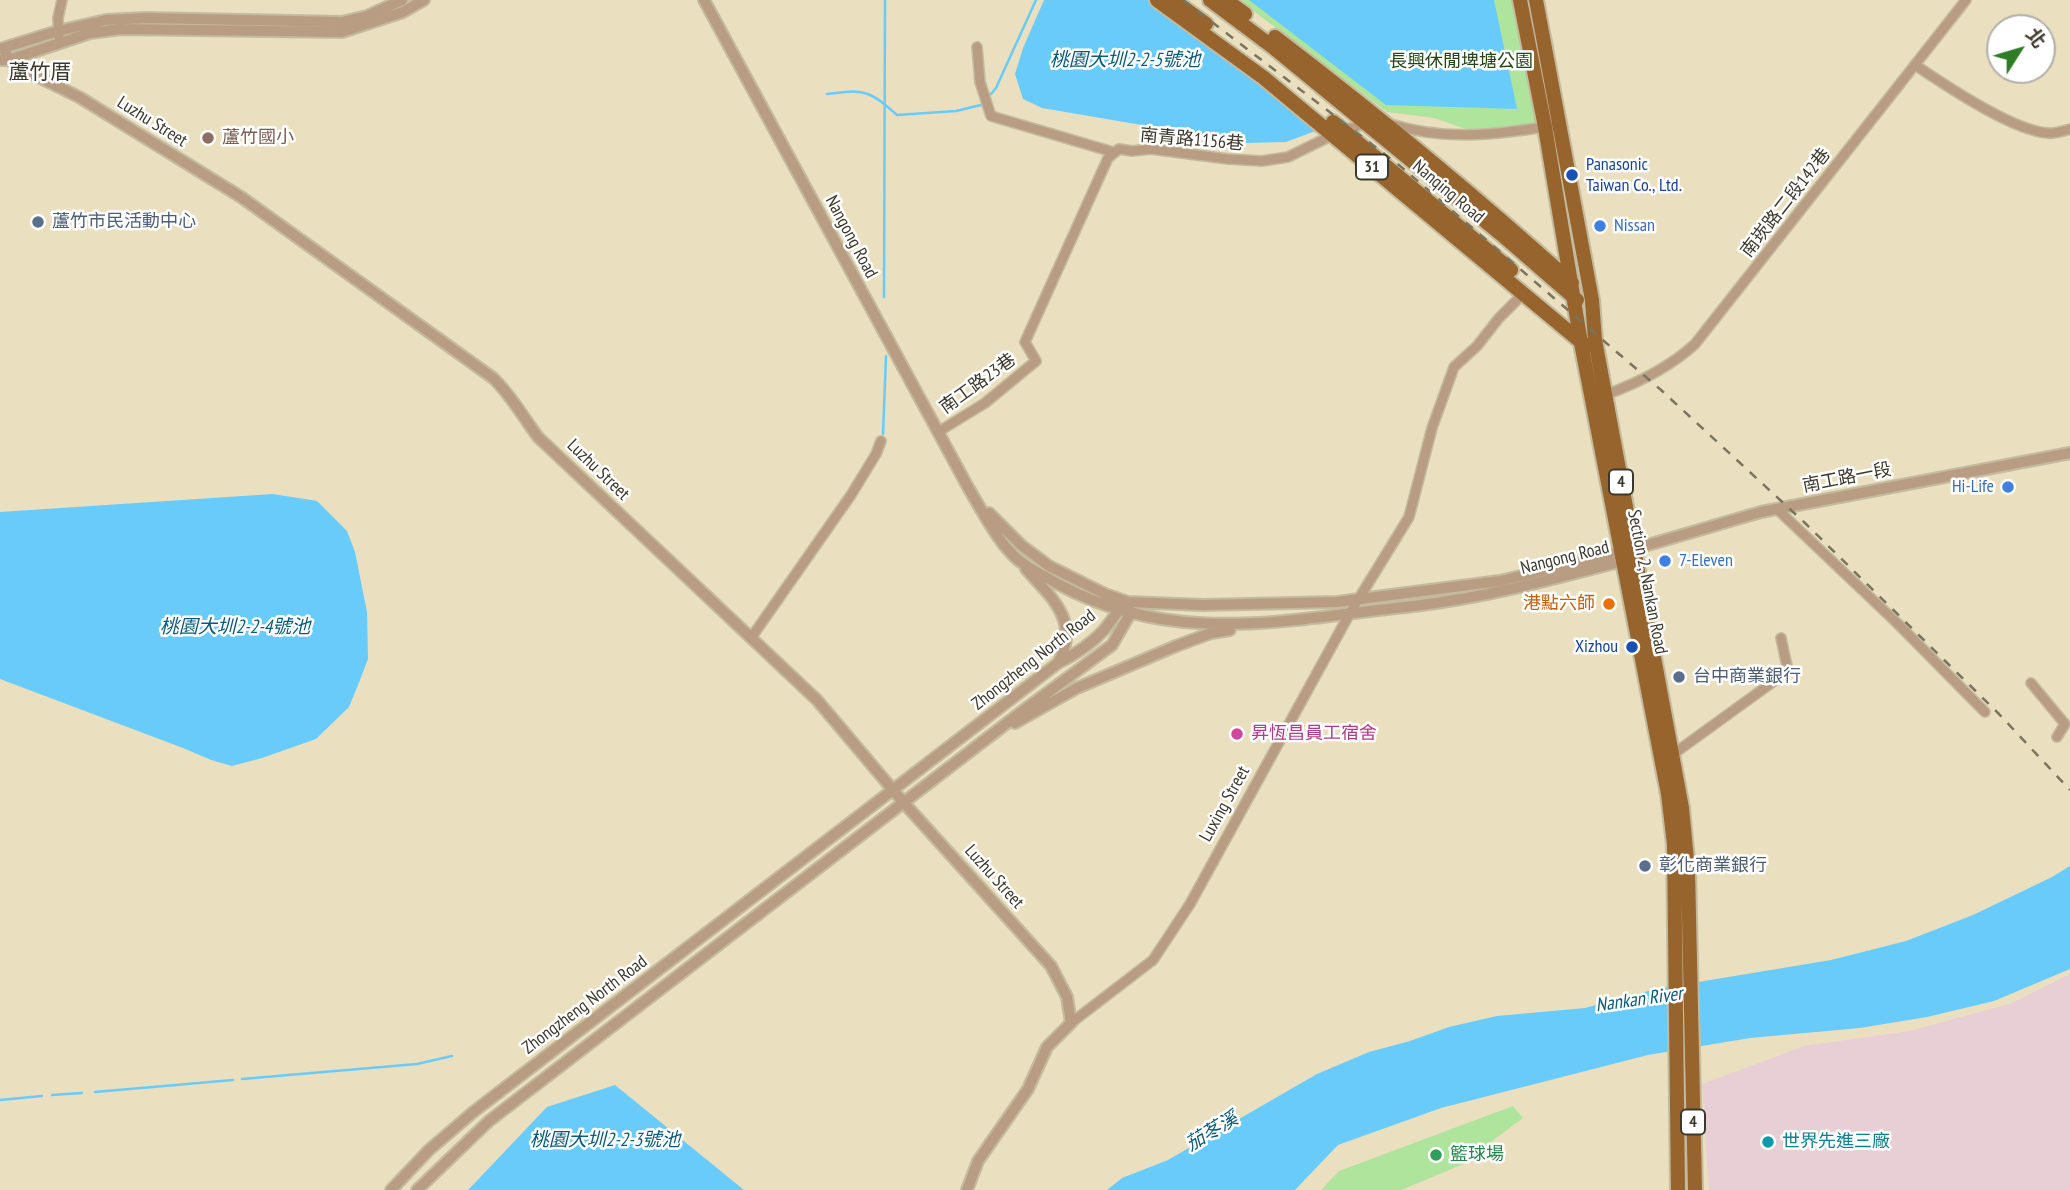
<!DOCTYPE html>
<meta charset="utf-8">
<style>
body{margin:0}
#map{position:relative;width:2070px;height:1190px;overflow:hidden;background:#eae0c0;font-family:"PT Sans Narrow","Noto Sans TC",sans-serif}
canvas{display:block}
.north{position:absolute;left:1986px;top:14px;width:70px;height:70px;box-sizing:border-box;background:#fff;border:2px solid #b1b0ab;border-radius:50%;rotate:53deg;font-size:19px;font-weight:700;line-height:28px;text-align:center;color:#3c392c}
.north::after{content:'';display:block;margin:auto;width:24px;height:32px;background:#2e7c25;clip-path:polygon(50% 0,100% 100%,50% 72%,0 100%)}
</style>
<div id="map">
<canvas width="2070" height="1190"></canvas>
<div class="north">北</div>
</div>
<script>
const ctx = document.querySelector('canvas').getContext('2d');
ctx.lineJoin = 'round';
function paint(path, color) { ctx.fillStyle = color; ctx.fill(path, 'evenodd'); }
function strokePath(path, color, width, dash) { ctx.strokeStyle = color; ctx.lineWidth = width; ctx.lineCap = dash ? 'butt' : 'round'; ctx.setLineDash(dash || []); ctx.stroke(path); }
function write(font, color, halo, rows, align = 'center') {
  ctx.font = font + ' "PT Sans Narrow","Noto Sans TC",sans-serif'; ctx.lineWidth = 5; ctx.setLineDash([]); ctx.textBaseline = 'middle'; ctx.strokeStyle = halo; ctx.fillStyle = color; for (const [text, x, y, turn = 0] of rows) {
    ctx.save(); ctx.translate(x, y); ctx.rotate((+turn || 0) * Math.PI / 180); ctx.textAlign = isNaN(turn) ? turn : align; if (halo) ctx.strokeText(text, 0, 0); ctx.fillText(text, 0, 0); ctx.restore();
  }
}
paint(new Path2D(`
 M2070,974V1190H1709L1702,1084L1804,1046L1910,1031L2012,1003Z`), '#e8ced5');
paint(new Path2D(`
 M1239,0H1515L1537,123L1486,136L1434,118L1387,112Z
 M1513,1106L1523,1118L1476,1153V1159L1401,1190H1321L1339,1171Z`), '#afe49c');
paint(new Path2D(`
 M1044,0H1149L1318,130L1286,142L1247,143L1042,108L1023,99L1015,74L1023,48Z
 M1249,0H1494L1517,109L1386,105Z
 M273,494L317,501L347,531L355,552L367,612L368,659L360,680L349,707L316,739L262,758L232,766L211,760L183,748L0,679V512Z
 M2070,866V969L1994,1001L1927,1017L1860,1028L1750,1038L1648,1055L1441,1108L1338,1145L1295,1190H1107L1122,1178L1168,1160L1317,1074L1369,1052L1410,1041L1449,1027L1497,1016L1585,1008L1656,989L1831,960L1906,941L1973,915L2052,877Z
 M615,1085L744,1190H468L547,1107Z`), '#69cbfa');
strokePath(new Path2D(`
 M827,94C864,89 869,90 897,115L956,111L981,105
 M991,94L996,88L1036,0
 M884,297L885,0
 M883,434L886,356
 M242,1079L417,1064L452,1056
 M95,1092L233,1080
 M52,1095L82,1093
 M0,1100L42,1096`), '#69cbfa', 2.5);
const minor = new Path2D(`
 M59,37L58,18L62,0
 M977,47L980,82L991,116L1113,152
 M1915,65C1945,85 2013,131 2048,133C2055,134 2063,131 2070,129
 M1390,124C1445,141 1495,135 1550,126
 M1605,395C1638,383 1669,368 1695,344L1966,0
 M938,432L985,403L1036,361L1025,342L1099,178L1108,158L1119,149L1132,151L1151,149L1228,159L1262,161L1288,157L1343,130L1370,123
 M1777,509L1897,623L1985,712
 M751,638L851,495L876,454L881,441
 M2031,683L2065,724L2057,737
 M1672,755L1788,671L1781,638
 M1071,1023L1153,960L1190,904L1350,613L1409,517L1432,428L1454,367L1477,346L1499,318L1524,293`);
const tertiary = new Path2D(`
 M704,0L969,489C983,512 997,541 1017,559C1029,569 1045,576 1058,584C1153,636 1249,627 1353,613C1382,609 1412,607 1442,602C1503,593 1563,576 1623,561L1627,557
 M0,49L58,31L106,20L146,18L342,22L367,16L402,0
 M4,49L9,60L20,68L79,97L241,197L493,378C511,395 523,417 538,437L817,700L904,803L1051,966L1067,997L1071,1023L1047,1047L1028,1089L978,1161L967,1190
 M0,60H9L90,33L121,29L342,32L403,12L424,0
 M989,513L1021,545L1049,566L1105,594L1128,602L1203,605L1337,602L1500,581L1634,549L1761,512L2070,453
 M1026,569C1052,598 1081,622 1058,663
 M1015,723L1077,688L1176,646L1211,633L1230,630
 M391,1190L429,1150L472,1113L1058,663C1074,655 1091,644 1103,631C1112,621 1117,610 1128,602L1130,614L1112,645L1020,713L489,1121L417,1190`);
const primary = new Path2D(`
 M1157,0L1264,78L1586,346
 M1173,0L1206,24
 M1210,0L1274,48L1501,234L1577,300
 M1226,0L1245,14
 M1520,0L1545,127L1581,343L1668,794L1674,844L1678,1190
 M1536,0L1592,300L1595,340L1682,808L1688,871L1695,1190
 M1275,37C1377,115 1477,197 1572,283
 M1333,122L1511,270`);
strokePath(minor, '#c4bb9f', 12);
strokePath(tertiary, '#c4bb9f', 14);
strokePath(primary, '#c4bb9f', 18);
strokePath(minor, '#b99d82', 9);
strokePath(tertiary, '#b99d82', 10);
strokePath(primary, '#96642c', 14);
strokePath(new Path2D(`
 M1183,0L1399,165L1661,390L1805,523L1999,714L2070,790`), '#797460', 2.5, [9, 9]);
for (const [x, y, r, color] of [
 [208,138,7,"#8d6e63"],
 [1572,175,7,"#1a4fb4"],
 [38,222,7,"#5c6f8a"],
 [1600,226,7,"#3f7fe0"],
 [2008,487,7,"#3f7fe0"],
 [1665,561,7,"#3f7fe0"],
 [1609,604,7,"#e8710a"],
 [1632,647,7,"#1a4fb4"],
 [1679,677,7,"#5c6f8a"],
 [1237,734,7,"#d1479c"],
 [1645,866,7,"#5c6f8a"],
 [1768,1142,7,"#0f9aa8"],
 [1436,1155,7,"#2e9e5b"]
]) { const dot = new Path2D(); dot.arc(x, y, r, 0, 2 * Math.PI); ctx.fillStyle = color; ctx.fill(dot); strokePath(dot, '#fff', 2.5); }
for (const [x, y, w] of [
 [1372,167,32],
 [1621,482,24],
 [1693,1122,24]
]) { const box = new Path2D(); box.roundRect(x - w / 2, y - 12.5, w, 25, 5); ctx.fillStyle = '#fff'; ctx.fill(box); strokePath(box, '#3c392c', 2); }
write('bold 16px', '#3c392c', null, [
 ["31",1372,167],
 ["4",1621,482],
 ["4",1693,1122]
]);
write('18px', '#254716', '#fff', [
 ["長興休閒埤塘公園",1461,62]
]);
write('18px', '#3c392c', '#fff', [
 ["Luzhu Street",152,122,32],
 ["南青路1156巷",1192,140,5],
 ["Nanqing Road",1448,192,40],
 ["南崁路二段142巷",1786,203,-52],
 ["Nangong Road",851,237,62],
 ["南工路23巷",978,384,-36],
 ["Luzhu Street",598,470,44],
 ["南工路一段",1847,478,-11],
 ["Nangong Road",1565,558,-14],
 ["Section 2, Nankan Road",1647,582,79],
 ["Zhongzheng North Road",1034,660,-38],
 ["Luxing Street",1225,804,-61],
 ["Luzhu Street",994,877,48],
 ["Zhongzheng North Road",585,1005,-37]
]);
write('18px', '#785e54', '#fff', [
 ["蘆竹國小",222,138]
], 'left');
write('18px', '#164399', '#fff', [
 ["Panasonic",1586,165],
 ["Taiwan Co., Ltd.",1586,186],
 ["Xizhou",1618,647,"right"]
], 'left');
write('18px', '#4e5e75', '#fff', [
 ["蘆竹市民活動中心",52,222],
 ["台中商業銀行",1693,677],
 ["彰化商業銀行",1659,866]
], 'left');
write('18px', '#366cbe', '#fff', [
 ["Nissan",1614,226],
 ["Hi-Life",1994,487,"right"],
 ["7-Eleven",1679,561]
], 'left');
write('18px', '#c56008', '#fff', [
 ["港點六師",1595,604]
], 'right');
write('18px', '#b23c85', '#fff', [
 ["昇恆昌員工宿舍",1251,734]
], 'left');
write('18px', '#0d838f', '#fff', [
 ["世界先進三廠",1782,1142]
], 'left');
write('18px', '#27864d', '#fff', [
 ["籃球場",1450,1155]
], 'left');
write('italic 19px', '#095b79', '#fff', [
 ["桃園大圳2-2-5號池",1125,61],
 ["桃園大圳2-2-4號池",235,628],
 ["Nankan River",1639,1000,-8],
 ["茄苳溪",1212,1132,-31],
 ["桃園大圳2-2-3號池",605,1141]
]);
write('21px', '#3c392c', '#fff', [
 ["蘆竹厝",40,73]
]);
</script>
